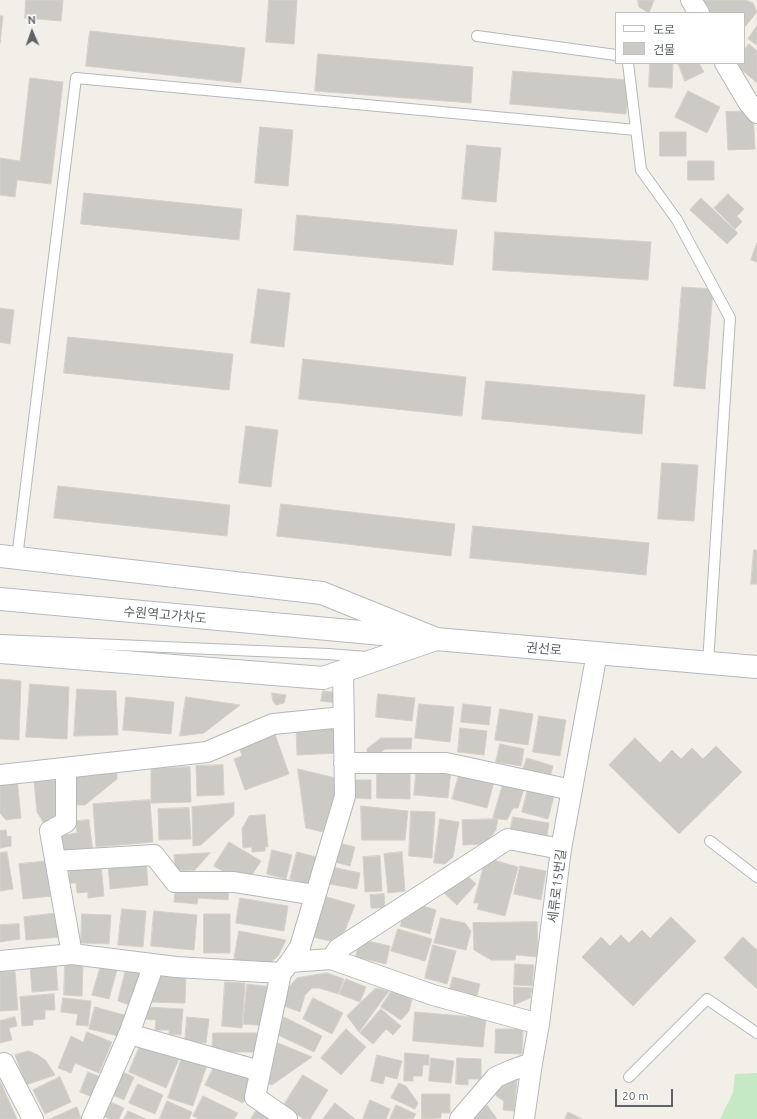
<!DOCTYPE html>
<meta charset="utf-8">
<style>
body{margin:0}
#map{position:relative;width:757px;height:1119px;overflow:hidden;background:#f1efe8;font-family:Ubuntu,"Noto Sans KR",sans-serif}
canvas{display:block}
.legend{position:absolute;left:615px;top:12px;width:130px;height:52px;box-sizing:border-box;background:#fff;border:1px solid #bfc1c3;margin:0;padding:5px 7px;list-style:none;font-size:12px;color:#5f6368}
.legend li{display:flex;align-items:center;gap:8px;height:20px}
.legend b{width:20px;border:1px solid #bfc1c3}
.north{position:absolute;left:12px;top:12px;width:40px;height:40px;-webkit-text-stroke:3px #fff;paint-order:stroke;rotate:358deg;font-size:11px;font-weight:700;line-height:16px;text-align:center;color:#5f6368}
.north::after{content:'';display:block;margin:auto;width:14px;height:18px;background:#5f6368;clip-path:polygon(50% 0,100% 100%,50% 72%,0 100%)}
.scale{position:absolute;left:615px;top:1089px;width:58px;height:18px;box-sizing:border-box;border:2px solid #5f6368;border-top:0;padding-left:5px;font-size:12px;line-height:14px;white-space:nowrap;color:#5f6368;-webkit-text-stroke:3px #fff;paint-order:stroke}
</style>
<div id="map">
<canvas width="757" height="1119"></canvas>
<ul class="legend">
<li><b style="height:5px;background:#fff"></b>도로</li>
<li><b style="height:11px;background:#cccac5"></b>건물</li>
</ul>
<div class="north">N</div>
<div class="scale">20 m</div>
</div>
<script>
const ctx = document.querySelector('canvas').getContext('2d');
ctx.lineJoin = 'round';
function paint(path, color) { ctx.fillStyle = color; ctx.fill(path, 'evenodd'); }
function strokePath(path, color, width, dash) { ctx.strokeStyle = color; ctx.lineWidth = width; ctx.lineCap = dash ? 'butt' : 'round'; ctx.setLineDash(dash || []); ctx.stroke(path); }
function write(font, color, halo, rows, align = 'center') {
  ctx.font = font + ' Ubuntu,"Noto Sans KR",sans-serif'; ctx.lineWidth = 3.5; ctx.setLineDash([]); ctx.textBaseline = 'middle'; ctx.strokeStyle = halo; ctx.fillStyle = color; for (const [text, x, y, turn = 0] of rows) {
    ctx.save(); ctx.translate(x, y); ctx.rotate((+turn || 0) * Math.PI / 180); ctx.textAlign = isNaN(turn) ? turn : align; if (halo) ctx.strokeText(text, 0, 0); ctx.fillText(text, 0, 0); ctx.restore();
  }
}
paint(new Path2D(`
 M757,1073V1119H720L733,1093L735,1074Z`), '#c5e8c5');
const building = new Path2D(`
 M26,0H63L61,21L25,18Z
 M269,0H297L294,44L266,42Z
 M638,0H654L649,13L639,7Z
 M697,0H745L753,3L757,12L744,28V13H705Z
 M0,16H3L0,43Z
 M757,26V45L748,39Z
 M90,31L245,48L241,83L86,66Z
 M749,44L757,51V83L734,63H744V50Z
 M318,54L473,67L471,103L315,91Z
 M650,63H673L672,88L649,87Z
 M678,63H699L704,72L685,81Z
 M513,71L629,80L626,114L510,104Z
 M30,78L63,82L51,184L17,180L15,197L0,195V158L20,161Z
 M688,91L720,107L707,133L675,117Z
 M753,111L755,149L728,150L726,112Z
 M260,127L293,130L288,186L255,183Z
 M660,132H686V156H660Z
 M467,145L501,148L496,202L462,199Z
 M688,161H714V180H688Z
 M84,193L242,209L239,240L81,224Z
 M728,194L744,209L737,216L742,222L735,229L714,208Z
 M701,198L738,233L727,244L690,210Z
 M297,215L457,230L453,265L294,250Z
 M495,232L651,242L648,280L493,270Z
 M757,243V262L751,260Z
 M682,287L713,289L705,389L674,386Z
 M258,289L290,293L284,347L251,343Z
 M0,308L14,310L10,344L0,342Z
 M68,337L233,354L229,390L64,373Z
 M303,359L466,377L462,416L299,399Z
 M486,381L645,395L642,434L482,419Z
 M246,426L278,430L271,487L239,483Z
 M662,463L698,465L694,521L658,519Z
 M58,486L230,505L227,536L54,518Z
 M281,504L455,524L451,556L277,536Z
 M473,526L649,543L646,575L470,558Z
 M754,550H757V584H751Z
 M0,679L21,681L19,740L0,739Z
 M30,684L69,687L67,739L26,737Z
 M77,689L116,691L118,735L74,736Z
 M323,691L338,693L337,703L321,701Z
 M272,693L286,695L284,703L276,705L273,701Z
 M378,694L415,698L412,721L376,717Z
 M126,697L174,702L171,734L123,730Z
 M186,697L240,705L204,733L180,736Z
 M419,704L454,707L450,742L415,738Z
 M463,704L491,707L489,725L461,722Z
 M500,709L533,714L528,745L495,740Z
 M539,716L566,720L560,756L533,752Z
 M340,725L341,753L297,755L296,727Z
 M460,728L487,731L484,755L458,752Z
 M275,734L289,774L245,790L234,759L242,756L239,747Z
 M381,738H412L411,749H385L380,753H367V749Z
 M635,738L660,763L672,750L681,759L692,748L703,759L716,746L742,772L679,834L609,765Z
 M500,744L524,749L521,766L496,762Z
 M527,758L553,766L549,781L522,772Z
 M223,765L224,795L197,796L196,766Z
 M417,766L451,770L448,798L414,795Z
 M190,767L191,802L151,803V768Z
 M377,768L410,769V799L377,798Z
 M298,769L340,779L323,832L306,828Z
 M460,772L494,782L487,808L452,799Z
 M117,773V779L85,805H74L73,776Z
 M17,778L21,818L6,820L0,813V780Z
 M64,780L62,811L45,825L37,812L34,781Z
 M355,780H371V799L355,798Z
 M503,784L524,789L518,808H513L507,820L493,818Z
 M528,789L554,796L548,819L522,812Z
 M150,800L153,842L96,847L93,804Z
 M234,803V815L201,845L193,846L192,807Z
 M361,806L408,811L405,840H362Z
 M189,808L191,839L159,840L158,809Z
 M411,811L435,812L432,858L409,856Z
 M265,815L268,847H265V851L252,852V847L243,848L242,829L249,816Z
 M513,817L549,823L547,836L536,834L534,842L509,837Z
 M440,819L459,822L453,857L445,864L434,863Z
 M498,819L496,830L485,844L463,845L462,820Z
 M89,820L93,853L67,856L58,836L77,833L76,821Z
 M6,830L7,837L11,836V846L0,848V831Z
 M229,842L261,861L250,878L241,879L229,872L228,874L214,866Z
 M335,842L355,847L350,866L331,861Z
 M272,850L292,855L286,879L267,874Z
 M7,852L13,889L0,891V853Z
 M297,852L316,857L309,885L290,879Z
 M402,852L405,891L388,893L384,854Z
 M210,853L195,870L175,871L174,855Z
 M380,856L382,891L365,892L363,857Z
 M486,858L518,867L505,916L477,909L479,903H474Z
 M146,859L148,885L110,889L108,863Z
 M49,861L52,896L23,899L19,864Z
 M101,865L104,896L88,898V892L77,893L76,883H70L69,868Z
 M520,866L546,871L541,900L514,894Z
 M332,867L360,873L357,889L329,884Z
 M462,871L476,884L457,905L443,892Z
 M229,885L228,900L198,898L197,904L174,902L175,892Z
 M384,894L385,908H371L370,895Z
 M320,895L355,905L344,933L330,941L308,936Z
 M240,898L288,906L284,931L236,923Z
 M417,904L436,910L430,934L400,926L405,913Z
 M122,909L146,911L143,947L118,945Z
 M154,911L197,915L194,950L151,946Z
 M59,913L61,937L26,940L24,917Z
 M82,914L111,915L109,944L81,943Z
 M204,914H230V953H204Z
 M671,917L696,941L633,1006L582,957L601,937L610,946L621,935L629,943L642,930L650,938Z
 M441,918L465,923L471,931L466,950L434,943Z
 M537,922L538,957L516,955L515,960H491L474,950L473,923Z
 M19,924L20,939L0,942V925Z
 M398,929L432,939L425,961L391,951Z
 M239,931L286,940L278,956L271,962L266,964L234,960Z
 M743,937L757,950V989L724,958Z
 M359,939L390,946L386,964L356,957Z
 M433,945L456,951L447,984L425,978Z
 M102,962L118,966L109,999L92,995Z
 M56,963L58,990L32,992L30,965Z
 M65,964L83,965L82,996L64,995Z
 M515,964L534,965L532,986L514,985Z
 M126,969L144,974L130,1005L118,1001Z
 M15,971L18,1010L0,1011V972Z
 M327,973L344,979L338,994L319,988H312L305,995L300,1012L282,1005L289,987L297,978Z
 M186,975L185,1003L146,1002L157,976Z
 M453,977L480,984L476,999L449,992Z
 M346,979L366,987L360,1002L339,994Z
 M225,982L245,983L242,1028L222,1026Z
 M247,984L272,987L268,1026L243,1024Z
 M514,987L532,988L530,998L514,1005Z
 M376,988L389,991L359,1032L347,1016Z
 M392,990L412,999L409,1011L401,1020L381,1007Z
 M54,994L55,1010H45V1019L33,1020V1025L22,1026L20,997Z
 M63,998L91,1001L88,1026L76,1025L78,1014L61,1012Z
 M313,998L343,1013L332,1034L303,1019Z
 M95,1007L128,1016L122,1037L89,1029Z
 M146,1007L183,1009L181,1035L169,1034V1030H155L156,1020L146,1019Z
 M381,1009L401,1026L393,1035L386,1029L373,1044L360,1033Z
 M415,1012L486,1018L483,1047L413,1041Z
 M15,1017L17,1026L9,1028L12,1040L0,1043V1021Z
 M187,1017L209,1019L206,1043L185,1041Z
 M284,1017L322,1036L314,1052L276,1034Z
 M346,1029L366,1047L341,1075L321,1058Z
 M496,1029H523L522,1054L495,1053Z
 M87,1032L112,1042L99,1073L75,1063L71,1073L58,1068L71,1036L83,1042Z
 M213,1033H261V1052H212Z
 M142,1041L180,1057L166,1088L129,1072Z
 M278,1043L312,1057L272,1085L267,1083Z
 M29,1051L38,1055L46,1061L55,1075L26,1085L15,1055Z
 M405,1053L429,1055V1065H423L422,1076H413V1081H404Z
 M377,1055L402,1061L397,1079L385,1076L383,1084L371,1081Z
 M182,1057L207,1065L193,1106L168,1098Z
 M431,1058L454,1061L451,1083L429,1081Z
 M457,1058L481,1059V1079H468V1085L456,1084Z
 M217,1061L255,1080L243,1103L205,1085Z
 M118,1070L134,1077L124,1100L108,1093Z
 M88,1072L103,1078L95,1098L80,1092Z
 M303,1075L328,1090L310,1119H304L283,1106Z
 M60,1077L71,1102L45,1114L33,1090Z
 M507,1080H517L514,1111L503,1110L504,1101L496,1096V1085Z
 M0,1081L17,1119H0Z
 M399,1083L406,1086L418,1103L415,1109L391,1098Z
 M138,1084L163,1095L155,1114L129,1103Z
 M422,1094H450V1113H441V1118L422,1119Z
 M203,1096L238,1113L234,1119H199L193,1116Z
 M106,1100L124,1108L119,1119H110L100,1115Z
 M370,1100L390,1109L386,1119H363Z
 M167,1101L192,1112L189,1119H162L160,1118Z
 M335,1103L355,1119H323Z
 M396,1105L416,1114L413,1119H390Z
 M487,1105L497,1119H467Z
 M259,1106L270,1112L267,1117L269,1119H251Z
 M77,1107L81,1119H50Z
 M128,1111L146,1119H124Z
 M568,1112L582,1119H565Z`);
paint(building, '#cccac5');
strokePath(building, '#d6d1c6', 1);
const service = new Path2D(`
 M477,36L616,55
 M628,63L641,170L677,220L730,318L708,663
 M17,558L76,78L636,130
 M0,640L328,654L367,657
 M710,841L757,877
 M629,1077L707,999L757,1033`);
const minor = new Path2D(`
 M691,0L699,13
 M725,63L748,102L757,113
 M344,763H446L572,790
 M66,768V822L50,831L72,954
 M0,775L207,752L273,724L343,717
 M55,861L154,855L175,882H234L315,895
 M331,959L338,949L508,839L561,849
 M0,961L72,954L176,967L281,973L290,962L300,947L345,796L343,672
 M290,962L331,959L433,995L539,1024
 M281,973L255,1097L287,1119
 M129,1034L260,1071
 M0,1065L4,1063L33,1119
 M92,1119L129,1034L154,964
 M460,1119L496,1077L512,1070L532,1063
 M524,1119L532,1063L539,1024L561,849L597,653`);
const tertiary = new Path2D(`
 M436,639L757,667`);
const secondary = new Path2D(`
 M0,556L322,593L436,639
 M0,599L415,637
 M0,652L323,678L436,639`);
strokePath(service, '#b5b8bc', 12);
strokePath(minor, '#b5b8bc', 22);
strokePath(tertiary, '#b5b8bc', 24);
strokePath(secondary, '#b6babf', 24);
strokePath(service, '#fff', 10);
strokePath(minor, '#fff', 20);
strokePath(tertiary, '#fff', 22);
strokePath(secondary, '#fff', 22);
write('13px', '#5f6368', '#fff', [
 ["수원역고가차도",165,615,5],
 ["권선로",544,649,5],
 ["세류로15번길",557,886,-83]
]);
</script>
